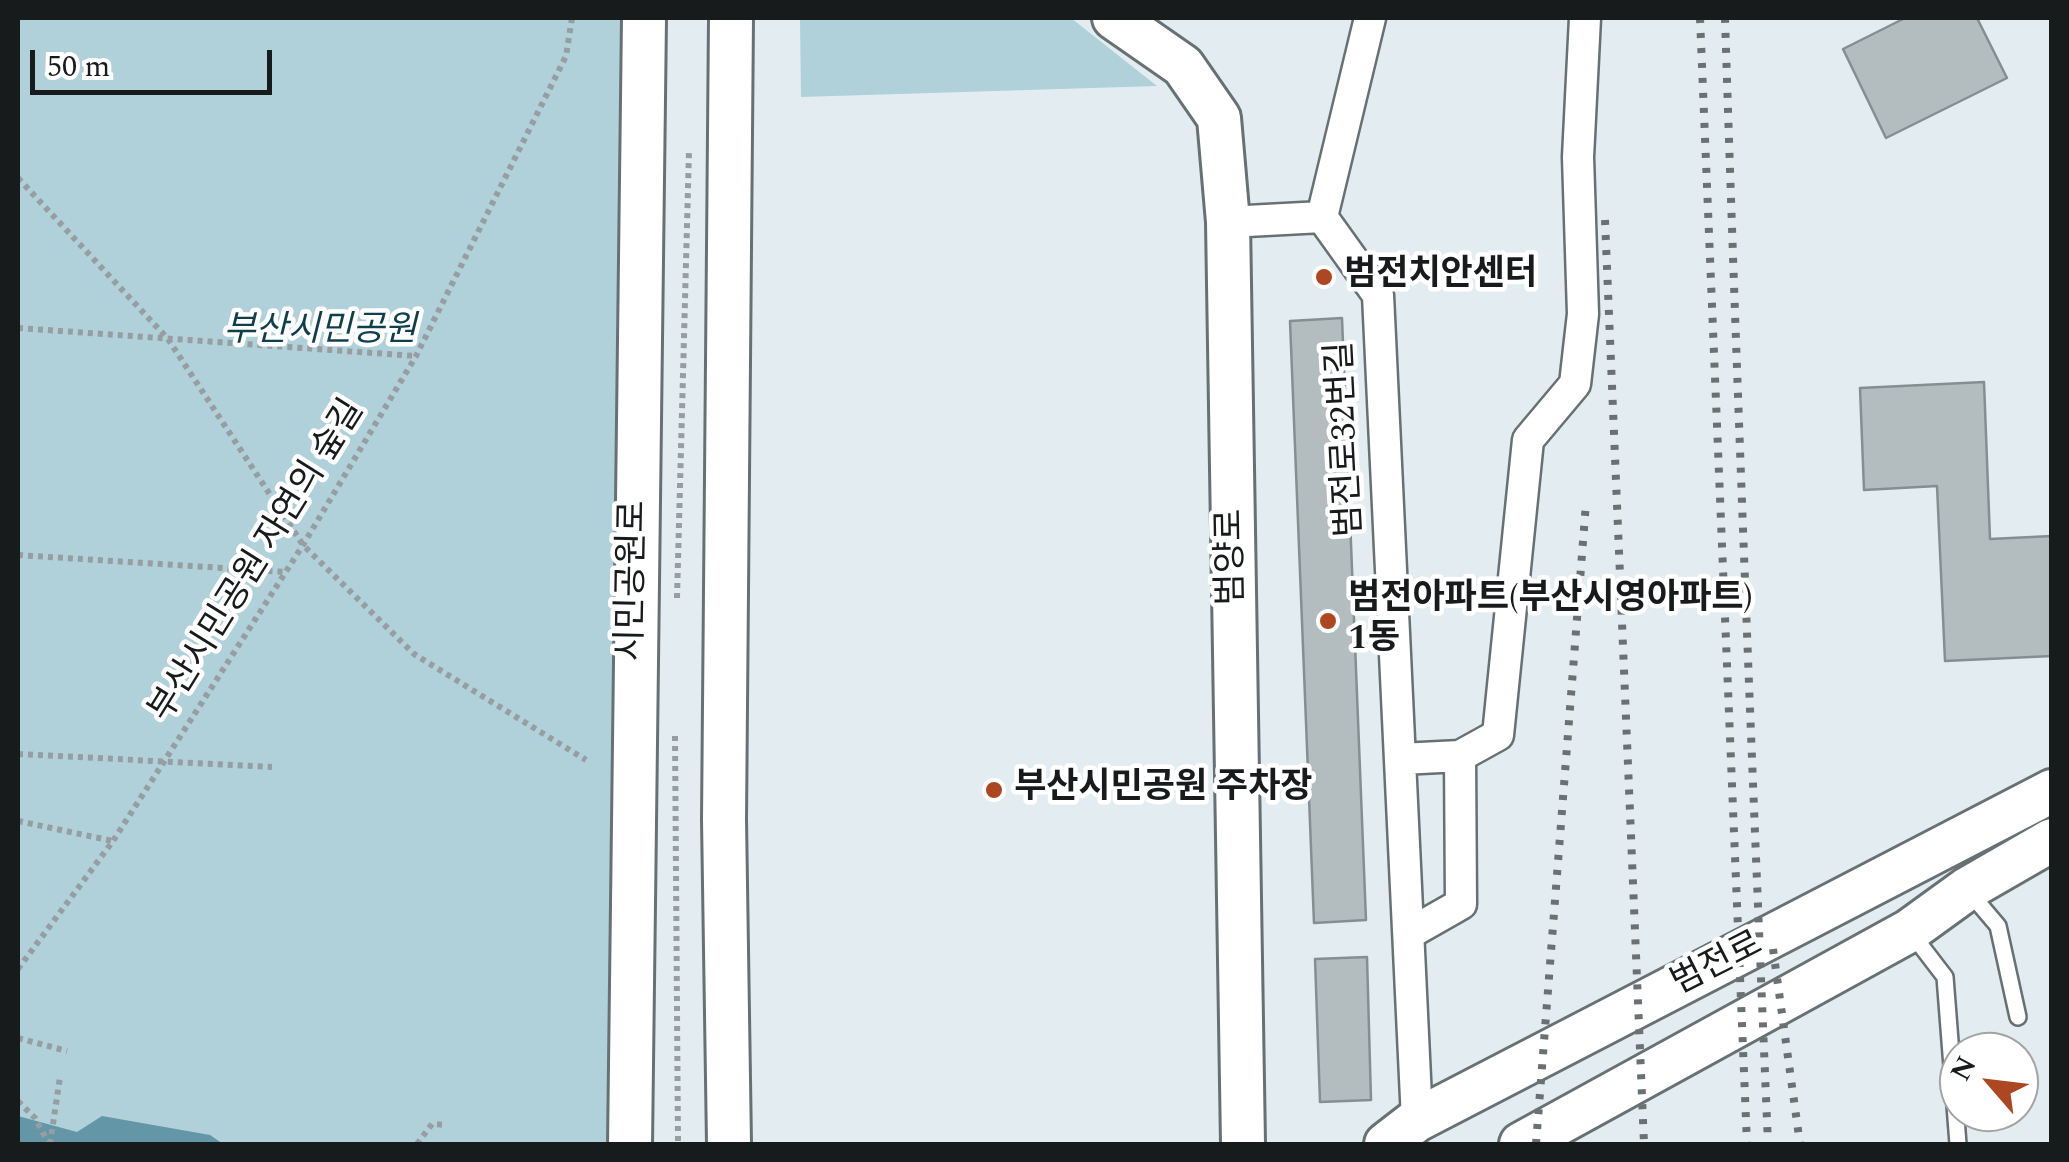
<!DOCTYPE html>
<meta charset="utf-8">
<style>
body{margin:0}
#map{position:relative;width:2069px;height:1162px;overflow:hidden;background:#e3edf1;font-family:Spectral,serif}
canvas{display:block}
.frame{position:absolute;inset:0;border:20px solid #171b1c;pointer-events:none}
.north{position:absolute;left:1939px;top:1032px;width:100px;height:100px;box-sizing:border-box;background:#fff;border:2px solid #a2a4a4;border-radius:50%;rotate:298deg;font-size:28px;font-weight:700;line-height:40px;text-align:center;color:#171b1c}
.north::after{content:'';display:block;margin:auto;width:35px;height:45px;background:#ad4622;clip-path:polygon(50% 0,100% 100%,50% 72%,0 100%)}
.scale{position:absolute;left:30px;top:50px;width:242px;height:45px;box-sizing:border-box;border:5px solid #171b1c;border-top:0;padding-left:12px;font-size:30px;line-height:35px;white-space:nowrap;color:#171b1c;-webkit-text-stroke:8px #fff;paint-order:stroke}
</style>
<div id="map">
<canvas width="2069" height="1162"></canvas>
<div class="frame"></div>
<div class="north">N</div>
<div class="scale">50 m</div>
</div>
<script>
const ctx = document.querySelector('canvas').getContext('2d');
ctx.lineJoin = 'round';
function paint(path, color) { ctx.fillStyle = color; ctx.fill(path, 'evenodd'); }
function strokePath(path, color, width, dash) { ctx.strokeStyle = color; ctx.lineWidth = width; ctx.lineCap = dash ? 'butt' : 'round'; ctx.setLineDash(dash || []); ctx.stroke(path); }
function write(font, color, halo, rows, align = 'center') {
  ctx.font = font + ' Spectral,"Noto Sans KR",serif'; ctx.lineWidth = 9; ctx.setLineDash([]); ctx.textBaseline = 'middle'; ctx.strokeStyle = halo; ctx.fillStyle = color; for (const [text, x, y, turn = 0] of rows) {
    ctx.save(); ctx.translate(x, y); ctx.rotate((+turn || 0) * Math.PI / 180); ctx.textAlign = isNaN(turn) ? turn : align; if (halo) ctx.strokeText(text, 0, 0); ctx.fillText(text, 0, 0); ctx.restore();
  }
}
paint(new Path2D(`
 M18,18H629L608,1144H18Z
 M800,18H1071L1157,86L801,97Z`), '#b0d0da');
paint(new Path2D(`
 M18,1116L77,1132L102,1116L210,1135L223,1144H18Z`), '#6396a6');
const building = new Path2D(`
 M1905,18H1977L2007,78L1886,138L1843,49Z
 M1342,318L1366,920L1314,923L1290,321Z
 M1984,382L1990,539L2052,536V656L1945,661L1937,486L1864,490L1860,388Z
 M1367,957L1371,1100L1320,1102L1315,959Z`);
paint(building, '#b3bdc0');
strokePath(building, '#858f92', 2.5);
const lane = new Path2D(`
 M1970,893L1998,926L2018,1017
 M1912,934L1945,977L1958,1144`);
const street = new Path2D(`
 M1370,18L1322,217L1378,295L1417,1120
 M1228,222L1322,217
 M1460,756L1498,735L1528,440L1575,384L1583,314L1578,157L1585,18
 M1401,759L1460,756L1461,904L1410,933`);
const secondary = new Path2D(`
 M1114,18L1183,66L1219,118L1228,222L1243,1144
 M630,1144L644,18
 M729,1144L724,819L731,18
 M1386,1144L1417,1120L2052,791
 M1521,1144L1909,931L1967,889L2052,840`);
strokePath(lane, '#677174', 20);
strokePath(street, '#677174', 35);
strokePath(secondary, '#677174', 48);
strokePath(new Path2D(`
 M18,178L168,339L303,545L414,654L586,760
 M18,328L416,356
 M18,555L286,572
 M677,598L689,151
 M675,736L678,1144
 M18,754L272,767
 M18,821L113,841
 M18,969L113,841L303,545L416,356L566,56L572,18
 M18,1038L67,1051
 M18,1101L35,1118L49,1144
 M50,1144L60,1077
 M417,1144L432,1124L446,1125`), '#969ea1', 6, [5, 5]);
strokePath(lane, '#fff', 15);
strokePath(street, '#fff', 30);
strokePath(secondary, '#fff', 42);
strokePath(new Path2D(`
 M1700,18L1747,1144
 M1725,18C1737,393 1752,769 1768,1144
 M1605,220L1644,1144
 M1773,949L1800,1144
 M1536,1144L1586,503`), '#6b7173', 8, [5, 10]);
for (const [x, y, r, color] of [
 [1324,277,10,"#ad4622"],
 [1328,621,10,"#ad4622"],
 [994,790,10,"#ad4622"]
]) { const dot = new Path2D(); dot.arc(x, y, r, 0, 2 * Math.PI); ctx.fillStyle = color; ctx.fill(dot); strokePath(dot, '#fff', 4); }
write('bold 35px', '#171b1c', '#fff', [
 ["범전치안센터",1344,277],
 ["범전아파트(부산시영아파트)",1348,601],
 ["1동",1348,641],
 ["부산시민공원 주차장",1014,790]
], 'left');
write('italic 35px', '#103f4c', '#fff', [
 ["부산시민공원",320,333]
]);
write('35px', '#171b1c', '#fff', [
 ["범전로32번길",1348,439,-93],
 ["범양로",1234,557,-91],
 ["부산시민공원 자연의 숲길",259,562,-58],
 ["시민공원로",635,581,-89],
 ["범전로",1718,966,-27]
]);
</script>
